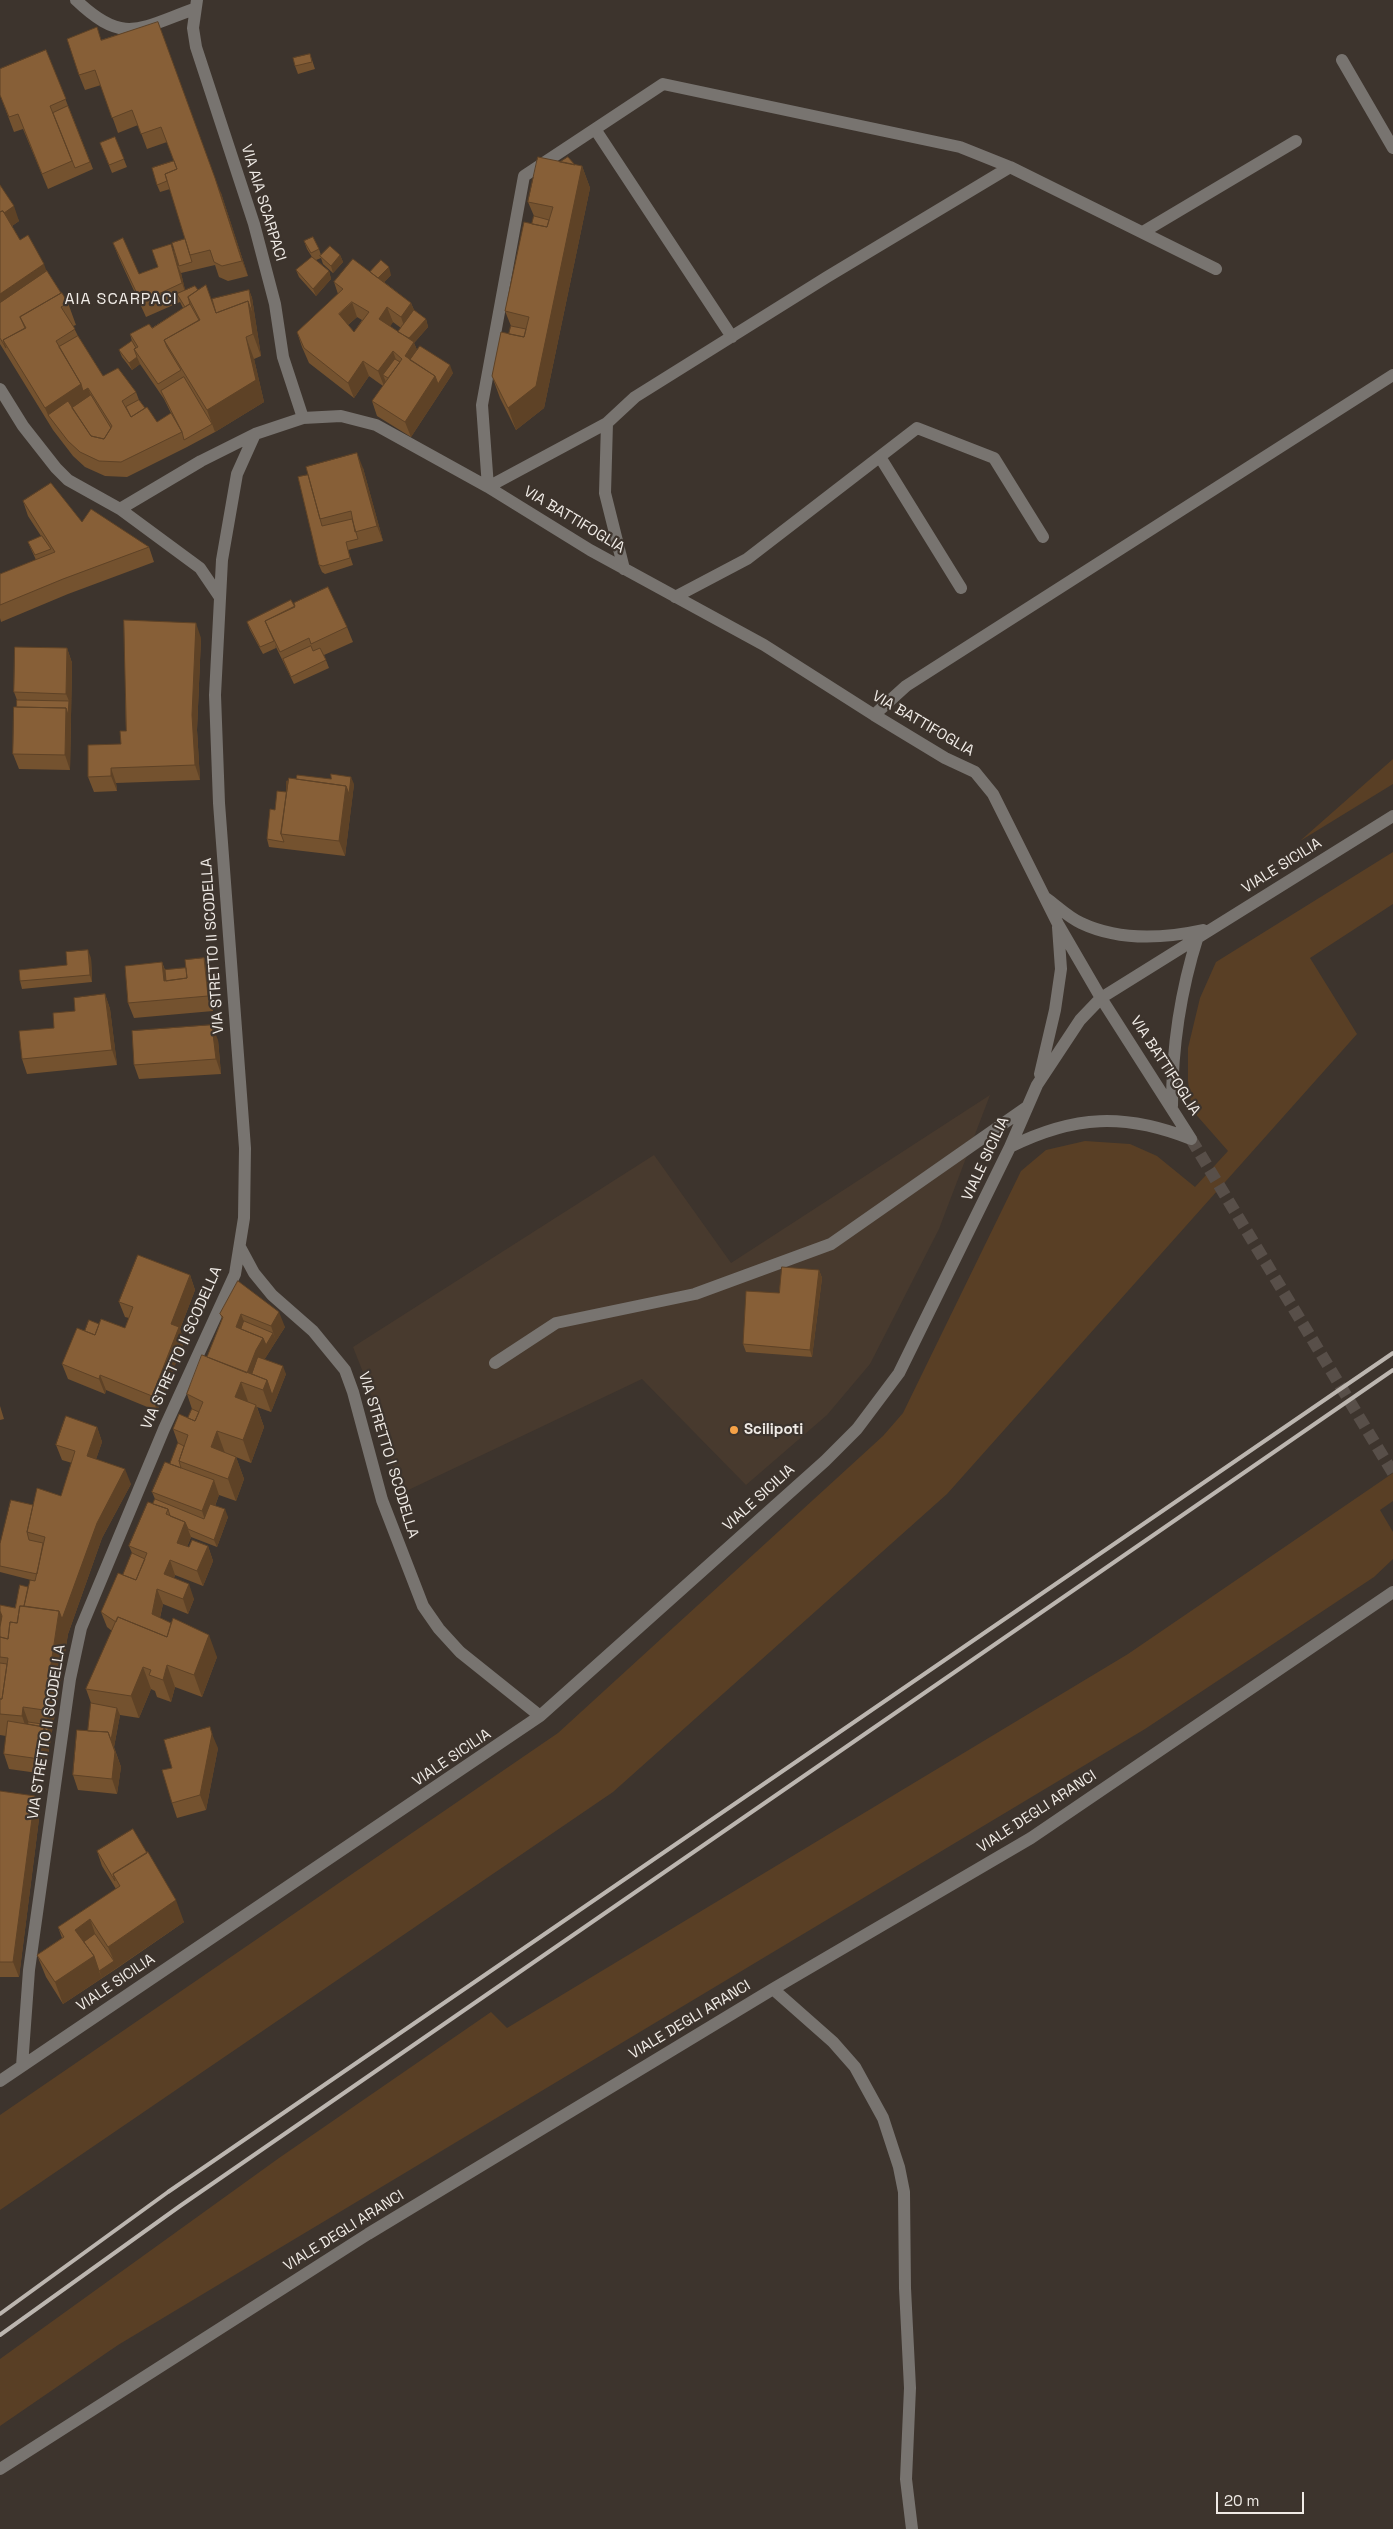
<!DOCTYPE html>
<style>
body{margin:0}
#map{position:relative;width:1393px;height:2529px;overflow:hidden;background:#3d342d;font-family:"Space Grotesk",sans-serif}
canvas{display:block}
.scale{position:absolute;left:1216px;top:2492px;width:88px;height:22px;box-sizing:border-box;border:2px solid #f0ebe6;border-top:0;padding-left:6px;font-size:15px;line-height:18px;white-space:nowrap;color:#f0ebe6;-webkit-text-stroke:4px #3d342d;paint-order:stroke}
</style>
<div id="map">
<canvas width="1393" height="2529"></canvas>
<div class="scale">20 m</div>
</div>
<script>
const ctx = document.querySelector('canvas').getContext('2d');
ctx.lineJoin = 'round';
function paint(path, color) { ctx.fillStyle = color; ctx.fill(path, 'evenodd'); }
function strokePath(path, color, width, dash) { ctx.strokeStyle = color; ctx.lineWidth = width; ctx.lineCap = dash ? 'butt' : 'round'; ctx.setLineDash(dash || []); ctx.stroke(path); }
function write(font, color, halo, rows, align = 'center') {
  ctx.font = font + ' "Space Grotesk",sans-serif'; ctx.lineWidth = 4.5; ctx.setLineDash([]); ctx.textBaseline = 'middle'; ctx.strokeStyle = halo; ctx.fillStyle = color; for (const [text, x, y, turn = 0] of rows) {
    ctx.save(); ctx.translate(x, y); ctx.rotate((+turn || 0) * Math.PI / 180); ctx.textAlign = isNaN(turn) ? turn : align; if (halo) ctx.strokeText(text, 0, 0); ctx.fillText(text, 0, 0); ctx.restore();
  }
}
paint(new Path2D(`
 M990,1095L939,1229L870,1364L827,1415L746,1485L642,1379L402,1493L368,1385L353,1347L654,1155L731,1263Z`), '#483a2e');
paint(new Path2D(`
 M1393,759V784L1300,841Z
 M1393,852V904L1310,958L1357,1034L947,1494L613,1792L0,2210V2115L558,1733L883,1436L903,1413L1021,1171L1046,1150L1085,1141L1130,1144L1157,1156L1195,1187L1228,1151L1192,1110L1188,1081V1048L1200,998L1216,962Z
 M1393,1473V1501L1380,1510L1393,1532V1559L1374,1577L1145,1729L118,2345L0,2426V2359L279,2158L491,2012L507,2028L1128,1654Z`), '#593f25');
strokePath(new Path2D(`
 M1191,1139L1393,1473`), '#584f49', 12, [12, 6]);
strokePath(new Path2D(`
 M76,0C123,45 139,29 194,9
 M197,0L193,28L196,47L254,224L275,304L283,357L303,418
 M1342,60L1393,148
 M595,129L732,337
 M1143,232L1296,141
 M0,389L23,426L56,468L68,480L120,509L200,568L219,596
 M607,423L605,493L624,569
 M880,457L961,588
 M488,487L607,423L635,397L827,277L1010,167L1216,269
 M488,487L482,405L524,176L663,84L960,147L1010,167
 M120,509L201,461L255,434L303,418L341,416L376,425L488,487L590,550L764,645L874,715L945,758L975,772L993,794L1058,924L1101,998L1191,1139
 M675,597L747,559L917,428L994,458L1043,537
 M874,715L906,686L1393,375
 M1046,898C1057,906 1068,917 1081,923C1119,941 1162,939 1203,930
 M1040,1074L1055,1010L1061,969L1058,927
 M1172,1106C1172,1047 1180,992 1198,936
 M1010,1147C1074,1115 1125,1113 1191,1139
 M240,1247L254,1273L272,1295L313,1331L345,1370L353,1392L382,1500L423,1606L439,1629L460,1652L540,1716
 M495,1363L556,1323L695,1294L831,1244L1027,1107
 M773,1989L833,2042L855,2067L883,2118L899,2167L904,2192L905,2288L910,2388L906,2479L912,2529
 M22,2066L29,1970L70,1679L81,1628L164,1429L235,1274L244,1218L245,1148L219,803L215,695L222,560L237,474L255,434
 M0,2081L540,1716L825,1461L857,1429L899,1373L1010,1147L1037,1085L1080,1020L1101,998L1393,816
 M0,2469L368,2234L773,1989L1031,1838L1393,1592`), '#787470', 12);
strokePath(new Path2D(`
 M0,2314L168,2192L1393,1353
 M0,2335L180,2206L1393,1370`), '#bcb6b0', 4);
paint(new Path2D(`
 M101,40L221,193L248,276L228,281L219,277L215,265L181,273L185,290H198L212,300L249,290L252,298L261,356L254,359L264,402L215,432L187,447L127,477L105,476L85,467L73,456L53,430L0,344V185L19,221L12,226L20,240L47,271L61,293L68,303L76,325L73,326L78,336L103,376L136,392L139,400L145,408L157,422L171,413L164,399L140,364L132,370L122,357L119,350L132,341L130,334L152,328L183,308L180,302L146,317L119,258L113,243L139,274L158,267L185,239L170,189L160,192L157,185L174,161L167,142L147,149L138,125L118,133L101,85L85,90L79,75Z
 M46,50L93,169L48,189L23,129L14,132L0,95Z
 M310,54L315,69L298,74L295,66Z
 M115,137L127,167L112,173L100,143Z
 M582,166L590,188L544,408L516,430L500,398L492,376L509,334L511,326L505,311L534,216L528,202Z
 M304,241L319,249L321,255H340L343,262L333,273L323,264L321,258L316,260L329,271L331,279L316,296L299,277L296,270L312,257L307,249Z
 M370,272L391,275L384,282L411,303L414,310L426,319L428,327L414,343L417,350L453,373L411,437L377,416L372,401L383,386L369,376L354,398L309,363L302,347L297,332L338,294L334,282ZM357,317L362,320L354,332L348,325ZM393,322L401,328L398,332L390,326Z
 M363,468L383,541L348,550L353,565L325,574L322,572L319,565L298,477Z
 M23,501L82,522L149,547L154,562L68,594L1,622L0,618V574L36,560L31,549L28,542L41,536L28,516Z
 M295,607L347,627L353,642L324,655L329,668L294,684L275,645L276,648L263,654L250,630L247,622Z
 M201,638L197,730L200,780L116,783L117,791L94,792L88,777L121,744L126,731Z
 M67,648L72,663L70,770L19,769L13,754L17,707V700L14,692Z
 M288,781L354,784L345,856L269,847L267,839L275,810L286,792Z
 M91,958L92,982L22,989L20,981Z
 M204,958L210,973L213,1011L134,1018L128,1003L162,962L165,970L186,968Z
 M105,994L110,1009L117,1065L27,1074L22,1059L54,1028L75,1011Z
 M218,1040L221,1074L139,1079L134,1065Z
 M819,1270L822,1278L812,1357L746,1352L743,1344L779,1293Z
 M190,1275L195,1290L180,1329L184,1342L157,1411L106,1390L105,1394L68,1379L62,1364L85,1331L99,1324L125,1328L129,1318L125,1317L119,1302Z
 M238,1281L285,1327L264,1360L286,1374L271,1412L257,1407L264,1427L251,1463L236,1457L244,1479L236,1501L219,1495L215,1506L228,1517L217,1547L191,1537L187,1547H189L208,1546L213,1561L203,1586L175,1575L174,1578L194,1599L188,1614L163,1604L160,1618L217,1657L202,1697L175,1687L171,1702L157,1697L155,1691L151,1689L139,1718L120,1715L114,1747L121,1767L117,1794L78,1790L73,1775L88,1731L91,1703L86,1689L112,1631L107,1627L101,1612L123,1575L132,1553L129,1546L155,1499L152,1492L170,1464L178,1443L173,1429L188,1418L192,1409L187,1394L207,1357L222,1319L220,1314Z
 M0,1406L4,1419L0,1420Z
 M97,1427L102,1442L96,1459L131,1484L102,1538L68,1634L45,1774L9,1769L4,1754L6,1736L0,1735V1605L15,1608L28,1587L35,1581L0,1572V1544L33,1505L61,1496L72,1463L62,1460L56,1445Z
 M218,1748L206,1810L177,1818L172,1803V1768Z
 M0,1791L40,1811L19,1977H0Z
 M97,1851L184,1922L116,1969L63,2004L46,1977L37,1955L62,1938L58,1927L116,1889L102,1866Z`), '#74522f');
paint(new Path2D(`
 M582,166L590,188L544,408L516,430L508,408Z
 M215,178L221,193L248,276L242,261Z
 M14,206L19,221L9,228L2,214Z
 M171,244L177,259L179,266H178L181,273L187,298L182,283Z
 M340,255L343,262L333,273L331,266Z
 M44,264L52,286L0,321V294Z
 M389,267L391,275L378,289L375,281Z
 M329,271L331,279L316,296L313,289Z
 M249,290L252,298L261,356L253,334L248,301Z
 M352,302L357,317L344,328L339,314Z
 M411,303L417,318L406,332L401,317Z
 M387,307L393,322L385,334L379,319Z
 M426,319L428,327L414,343L420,357L413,367L405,356V342Z
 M246,337L254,359L264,402L215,432L207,410Z
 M393,351L398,366L383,375L386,382L384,386L378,371Z
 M137,357L140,364L132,370L129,363Z
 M363,361L369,376L354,398L348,383Z
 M450,365L453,373L411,437L405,422L435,376Z
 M81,384L88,388L94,403L48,415L45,408Z
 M357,453L363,468L383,541L377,526Z
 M196,623L201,638L197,730L200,780L195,765L192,715Z
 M67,648L72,663L70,770L65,755L66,708L69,701L66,694Z
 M111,768L116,783L117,791L111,776Z
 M351,777L354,784L352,801L349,794Z
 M346,786L352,801L345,856L339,841Z
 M88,950L91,958L92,982L90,975Z
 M204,958L210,973L213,1011L208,996Z
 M162,962L167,977L166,988L164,981Z
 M105,994L110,1009L117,1065L112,1050Z
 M212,1025L218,1040L221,1074L216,1059Z
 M819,1270L822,1278L812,1357L810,1350Z
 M190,1275L195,1290L180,1329L184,1342L157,1411L152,1396L171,1324Z
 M279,1312L285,1327L276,1341L271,1326Z
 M241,1314L247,1329L239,1334L236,1327Z
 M273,1333L276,1341L261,1365L253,1386L245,1378L256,1350L263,1338Z
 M283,1366L286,1374L271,1412L263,1390L267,1380Z
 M100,1375L106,1390L105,1394L99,1379Z
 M241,1382L249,1404L235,1397Z
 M256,1405L264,1427L251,1463L243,1440Z
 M97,1427L102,1442L92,1471L87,1456Z
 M217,1431L225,1453L211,1447Z
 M236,1457L244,1479L236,1501L228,1479Z
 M125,1469L131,1484L102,1538L68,1634L45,1774L40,1759L44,1727L49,1725L44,1710L59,1611L97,1523Z
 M214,1480L219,1495L207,1526L202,1511Z
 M225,1509L228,1517L217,1547L214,1540Z
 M185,1522L191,1537L183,1558L177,1543Z
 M208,1546L213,1561L203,1586L197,1571Z
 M170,1560L175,1575L170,1589L164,1574Z
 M189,1584L194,1599L188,1614L183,1599Z
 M157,1589L163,1604L157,1629L152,1614Z
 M0,1611L5,1624L0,1651Z
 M209,1635L217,1657L202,1697L194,1675Z
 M167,1665L175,1687L171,1702L163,1680Z
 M143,1667L151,1689L139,1718L131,1696Z
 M23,1707L31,1729L27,1731L22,1716Z
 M117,1708L120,1715L114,1747L111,1740Z
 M108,1732L121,1767L117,1794L112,1779Z
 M212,1734L218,1748L206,1810L200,1795Z
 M35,1796L40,1811L19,1977L13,1962Z
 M176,1900L184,1922L102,1978L99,1971L114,1961L108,1947Z
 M90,1919L98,1942L85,1951L75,1930Z
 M94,1956L102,1978L63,2004L55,1982Z`), '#5e4226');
const building = new Path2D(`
 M158,22L215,178L242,261L222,266L214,262L210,250L190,255L165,174L177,169L161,127L141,134L132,110L112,118L95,70L79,75L67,39L97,27L101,40Z
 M46,50L66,99L50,106L72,161L42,174L18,114L9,117L0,95V69Z
 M310,54L312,62L295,66L293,58Z
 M68,106L90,162L75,168L53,113Z
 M115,137L124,159L109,165L100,143Z
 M538,157L582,166L536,386L508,408L492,376L501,332L524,337L529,317L505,311L524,222L547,227L553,207L528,202Z
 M568,157L575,165L560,162Z
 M174,161L177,169L165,174L167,181L157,185L152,168Z
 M0,185L14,206L4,213L3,211L0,212Z
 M3,211L20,240L28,235L44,264L0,294V212Z
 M534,216L549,220L547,227L532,224Z
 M313,237L319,249L311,253L304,241Z
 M123,238L139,274L158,267L152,250L171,244L182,283L141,302L113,243Z
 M185,239L192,262L179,266L172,243Z
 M330,246L340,255L331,266L320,256Z
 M312,257L329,271L313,289L296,270Z
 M353,259L411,303L401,317L387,307L379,319L414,342L405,356L435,376L405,422L372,401L402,359L393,351L378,371L363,361L348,383L304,348L297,332L343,289L334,282ZM352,302L369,312L354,332L339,314Z
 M381,260L389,267L378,278L370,272Z
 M47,271L61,293L20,317L25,328L3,340L6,348L0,338V303Z
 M206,285L216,313L248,301L253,334L246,337L256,380L207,410L164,340L200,320L188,297Z
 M195,286L198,290L188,297L190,304L185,307L177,294Z
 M249,290L253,316L248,301L216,313L212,299Z
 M62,293L68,303L61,307L75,329L56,341L81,384L45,408L3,340L26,328L20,317Z
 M190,304L199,320L164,340L167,347L181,370L158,384L134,349L138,347L130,334L149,324L152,328Z
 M414,310L426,319L409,338L398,332Z
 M511,326L526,329L524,337L509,334Z
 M78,336L103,376L118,368L136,392L122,401L131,417L147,407L157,422L171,413L182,432L121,462L99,461L80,452L68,441L48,415L68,401L91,436L104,439L112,426L88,388L83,391L81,384L59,347Z
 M132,341L136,348L134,349L137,357L129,363L119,350Z
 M420,346L450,365L438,384L435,376L410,360Z
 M395,359L400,362L388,378L383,375Z
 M184,377L212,424L184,440L182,432L161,391Z
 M91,395L111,428L104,439L91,436L72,408Z
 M139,400L145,408L131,417L126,407Z
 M357,453L377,526L355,532L351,511L320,519L306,467Z
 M308,475L322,526L352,519L358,539L346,542L350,558L323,566L319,565L298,477Z
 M51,483L82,522L91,509L149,547L63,579L0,605V574L55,552L23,501Z
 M42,536L51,549L35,555L28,542Z
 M328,587L347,627L311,644L309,638L280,652L265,621L295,606L294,603Z
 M291,600L295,607L265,621L274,641L260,647L247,622Z
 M124,620L196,623L192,715L195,765L111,768V776L88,777V745L121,744L120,731H126Z
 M311,646L313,651L320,648L326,660L291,677L283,659Z
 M15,647L67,648L66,694L14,692Z
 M17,700L69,701L68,715L66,708L17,707Z
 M14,707L66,708L65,755L13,754Z
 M331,774L351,777L349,794L346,786L296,779L297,775L331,779Z
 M289,778L346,786L339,841L281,834Z
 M287,781H288L281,834L284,842L267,839L270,809L275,810L277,791L286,792Z
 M88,950L90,975L20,981L19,970L67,965L66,952Z
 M204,958L208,996L128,1003L125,966L162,962L164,981L187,978L185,960Z
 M186,968L187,978L166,981L165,970Z
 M105,994L112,1050L22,1059L19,1031L54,1028L53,1013L75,1011L74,998Z
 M212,1025L216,1059L134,1065L132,1031Z
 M138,1255L190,1275L171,1324L179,1327L152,1396L100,1375L99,1379L62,1364L77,1328L95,1335L101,1319L125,1328L133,1307L119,1302Z
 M782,1267L819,1270L810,1350L743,1344L746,1291L779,1293Z
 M238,1281L279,1312L271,1326L241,1314L236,1327L263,1338L256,1350L247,1373L207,1357L223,1317L220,1314Z
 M89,1320L99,1324L95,1335L85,1331Z
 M244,1321L273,1333L266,1345L263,1338L241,1329Z
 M202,1355L267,1380L263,1390L241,1382L235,1397L256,1405L243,1440L217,1431L211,1447L236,1457L228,1479L179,1461L188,1435L173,1429L179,1414L195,1421L203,1402L187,1394Z
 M258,1357L283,1366L272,1395L267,1380L252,1374Z
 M192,1409L199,1412L195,1421L188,1418Z
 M66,1416L97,1427L87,1456L125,1469L97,1523L62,1619L59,1611L24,1606L30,1580L35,1581L45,1537L27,1532L37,1488L61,1496L75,1451L56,1445Z
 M178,1443L184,1446L179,1461L181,1468L170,1464Z
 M165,1462L214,1480L202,1511L152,1492Z
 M155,1499L204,1519L210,1504L225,1509L214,1540L188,1529L185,1522L170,1516L168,1509L153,1504Z
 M11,1500L33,1505L27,1532L29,1540L43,1543L37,1574L0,1566V1544Z
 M148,1502L168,1509L166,1514L185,1522L177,1543L189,1547L192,1540L208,1546L197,1571L170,1560L164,1574L189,1584L183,1599L157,1589L152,1614L171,1623L167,1637L118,1617L116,1622L101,1612L118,1573L136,1580L147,1553L129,1546Z
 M132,1553L145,1559L136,1580L123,1575Z
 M20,1585L28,1587L24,1606H20L17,1623L10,1622L8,1639L0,1637V1627L2,1616L0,1611V1605L15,1608Z
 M20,1606L59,1611L44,1710L23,1707L22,1716L0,1714V1699H2L8,1658L0,1657V1637L8,1639L10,1622L17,1623Z
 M118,1617L167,1637L173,1618L209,1635L194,1675L167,1665L163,1680L149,1675L151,1670L143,1667L131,1696L86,1689Z
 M0,1663L7,1664L2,1699H0Z
 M91,1703L117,1708L111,1740L108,1732L88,1731Z
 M8,1721L44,1727L40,1759L4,1754Z
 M28,1722L49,1725L47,1734L44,1727L28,1724Z
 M210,1727L212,1734L200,1795L172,1803L162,1770L172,1768L164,1740Z
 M77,1730L108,1732L115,1752L112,1779L73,1775Z
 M0,1791L35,1796L13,1962H0Z
 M133,1829L147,1853L113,1874L115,1881L97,1851Z
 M148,1852L176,1900L108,1947L90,1919L75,1930L94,1956L55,1982L37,1955L64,1937L58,1927L120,1886L113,1874Z
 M95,1934L114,1961L99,1971L94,1956L84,1942Z`);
paint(building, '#875f37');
strokePath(building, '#5e4226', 1);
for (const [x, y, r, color] of [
 [734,1430,5,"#f6a247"]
]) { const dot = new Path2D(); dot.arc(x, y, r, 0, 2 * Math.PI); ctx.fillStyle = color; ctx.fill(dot); strokePath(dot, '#3d342d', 2); }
write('15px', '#f0ebe6', '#3d342d', [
 ["VIA AIA SCARPACI",263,203,73],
 ["VIA BATTIFOGLIA",574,520,31],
 ["VIA BATTIFOGLIA",923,724,30],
 ["VIALE SICILIA",1282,866,-32],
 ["VIA STRETTO II SCODELLA",213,946,-94],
 ["VIA BATTIFOGLIA",1165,1066,57],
 ["VIALE SICILIA",986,1159,-65],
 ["VIA STRETTO II SCODELLA",182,1348,-66],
 ["VIA STRETTO I SCODELLA",388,1455,73],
 ["VIALE SICILIA",759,1498,-42],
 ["VIA STRETTO II SCODELLA",47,1732,-81],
 ["VIALE SICILIA",452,1758,-34],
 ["VIALE DEGLI ARANCI",1037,1812,-33],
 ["VIALE SICILIA",116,1983,-34],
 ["VIALE DEGLI ARANCI",690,2020,-31],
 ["VIALE DEGLI ARANCI",344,2231,-32]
]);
write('bold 15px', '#f0ebe6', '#3d342d', [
 ["Scilipoti",744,1430]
], 'left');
ctx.letterSpacing = '1px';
write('16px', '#f0ebe6', '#3d342d', [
 ["AIA SCARPACI",121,300]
]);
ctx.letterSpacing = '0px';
</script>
